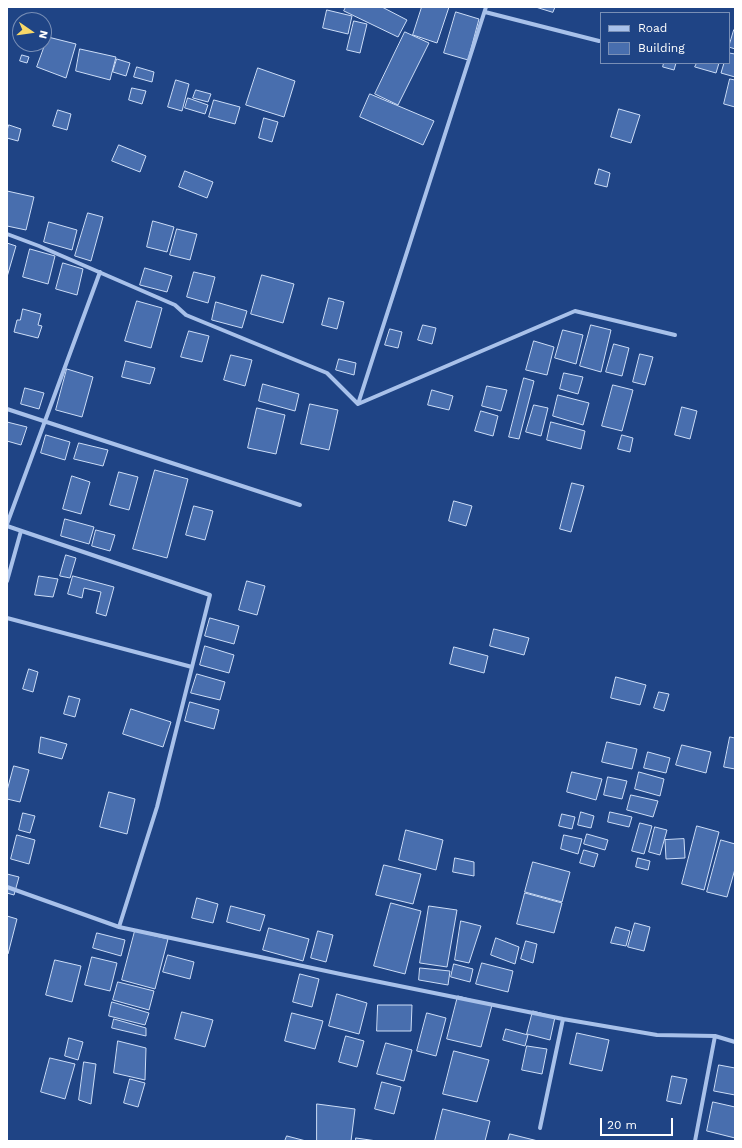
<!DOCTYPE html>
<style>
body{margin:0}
#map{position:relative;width:742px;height:1148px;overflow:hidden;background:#1f4485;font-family:"Work Sans",sans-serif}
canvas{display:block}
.frame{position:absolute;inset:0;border:8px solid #fff;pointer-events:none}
.legend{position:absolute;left:600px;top:12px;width:130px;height:52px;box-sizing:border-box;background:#1f4485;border:1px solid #798fb6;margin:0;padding:5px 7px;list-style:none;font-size:12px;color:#fff}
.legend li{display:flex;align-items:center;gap:8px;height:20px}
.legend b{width:20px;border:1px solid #798fb6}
.north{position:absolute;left:12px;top:12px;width:40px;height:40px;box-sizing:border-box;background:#1f4485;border:1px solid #798fb6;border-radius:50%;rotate:103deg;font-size:11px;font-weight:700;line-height:16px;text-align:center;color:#fff}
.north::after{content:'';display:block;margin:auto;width:14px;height:18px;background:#f8d868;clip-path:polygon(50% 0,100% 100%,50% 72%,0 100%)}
.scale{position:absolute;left:600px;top:1118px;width:73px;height:18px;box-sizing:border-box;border:2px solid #fff;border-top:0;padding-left:5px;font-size:12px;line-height:14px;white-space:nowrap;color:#fff;-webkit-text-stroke:3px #1f4485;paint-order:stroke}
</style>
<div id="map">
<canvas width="742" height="1148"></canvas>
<div class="frame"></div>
<ul class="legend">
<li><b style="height:5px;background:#a8c1ea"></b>Road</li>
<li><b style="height:11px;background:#486eae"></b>Building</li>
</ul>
<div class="north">N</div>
<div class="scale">20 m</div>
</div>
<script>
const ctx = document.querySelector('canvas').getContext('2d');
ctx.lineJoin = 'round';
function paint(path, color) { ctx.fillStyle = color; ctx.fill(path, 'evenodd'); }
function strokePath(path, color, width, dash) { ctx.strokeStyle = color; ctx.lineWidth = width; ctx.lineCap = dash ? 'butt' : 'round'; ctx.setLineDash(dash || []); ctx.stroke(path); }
const building = new Path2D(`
 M346,7H382L407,20L398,37L344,11Z
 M422,7H449L437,43L413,35Z
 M536,7H555L553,12Z
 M327,10L352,16L348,34L323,28Z
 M456,12L479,19L468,60L444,53Z
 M354,21L367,24L360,53L347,50Z
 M734,30L735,31V49L729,47Z
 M405,32L429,43L398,105L375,94Z
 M48,37L76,44L66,78L37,67Z
 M80,49L116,57L110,80L76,71Z
 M729,53L735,54V77L721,73L724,63H729Z
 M22,55L29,57L27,63L20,61Z
 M117,59L130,63L126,76L113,72Z
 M664,63H676L674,70L663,67Z
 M697,63H719L716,73L695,67Z
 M137,67L154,72L152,82L134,77Z
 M258,68L295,81L284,117L246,105Z
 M730,79L735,80V107L724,104Z
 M176,80L189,84L182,111L168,107Z
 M132,88L146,91L142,104L129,100Z
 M196,90L211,94L208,102L193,98Z
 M370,94L434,121L423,145L360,117Z
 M188,98L208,105L205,114L185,108Z
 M214,100L240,107L235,124L209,117Z
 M619,109L640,115L631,143L611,137Z
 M58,110L71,114L67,130L53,126Z
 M264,118L278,122L272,142L259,138Z
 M9,125L21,129L18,141L7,138V131Z
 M119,145L146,156L140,172L112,161Z
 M599,169L610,173L607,187L595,184Z
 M185,171L213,182L207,198L179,187Z
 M7,191L34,197L26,230L7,226Z
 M88,213L103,217L91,261L75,256Z
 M153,221L174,227L167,252L147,247Z
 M49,222L77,230L72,250L44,242Z
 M177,229L197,234L190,260L170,255Z
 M7,243L16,246L7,277Z
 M30,249L55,256L48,284L23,277Z
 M63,263L83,269L77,295L56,289Z
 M145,268L172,276L167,292L140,285Z
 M194,272L215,277L208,303L187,297Z
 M262,275L294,284L283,323L251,314Z
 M329,298L344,302L337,329L322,325Z
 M137,301L162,308L151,348L125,341Z
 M216,302L247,311L242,328L212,320Z
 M23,309L41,314L38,325L42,326L38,338L14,332L17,320H20Z
 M423,325L436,328L432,344L418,340Z
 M591,325L611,330L601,372L580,366Z
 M390,329L402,332L398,348L385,345Z
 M563,330L583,335L576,364L555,358Z
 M189,331L209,336L202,362L181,357Z
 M534,341L554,347L547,375L526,370Z
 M614,344L629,348L622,376L606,372Z
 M640,354L653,357L645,385L633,382Z
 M231,355L252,360L245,386L224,380Z
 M339,359L356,363L354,375L336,370Z
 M126,361L155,368L150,384L122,377Z
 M67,369L93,377L82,417L56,410Z
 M564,373L583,377L578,394L560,389Z
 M524,378L534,381L519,439L509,437Z
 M263,384L299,394L295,411L259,401Z
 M613,385L633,390L622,431L602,426Z
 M487,386L507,390L501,411L482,406Z
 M25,388L44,393L39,409L21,404Z
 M432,390L453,396L449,410L428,405Z
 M558,395L589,403L583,425L553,416Z
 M310,404L338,410L329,450L301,444Z
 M534,405L548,408L541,436L526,432Z
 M682,407L697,411L690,439L675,435Z
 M257,408L285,415L276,454L248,448Z
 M481,411L498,416L493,436L475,431Z
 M7,422L27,427L21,445L7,441Z
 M551,422L585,431L581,449L547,440Z
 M46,435L70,442L65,460L41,453Z
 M622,435L633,438L630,452L618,449Z
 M79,443L108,450L103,466L74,459Z
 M155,470L188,479L167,558L133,549Z
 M119,472L138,477L129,510L110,505Z
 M72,476L90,482L81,514L63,509Z
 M572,483L584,486L571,532L560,529Z
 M454,501L472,506L466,526L449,521Z
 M194,506L213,511L205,540L186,535Z
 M65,519L94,527L89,544L61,536Z
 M96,530L115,535L110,551L92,546Z
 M66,555L76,558L70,578L60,576Z
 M39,576L58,579L53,597L35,595Z
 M73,576L114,587L106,616L96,613L101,592L84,588L82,598L68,594Z
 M247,581L265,586L257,615L239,610Z
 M210,618L239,626L234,644L205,636Z
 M494,629L529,638L524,655L490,646Z
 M205,646L234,655L229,673L200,665Z
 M454,647L488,656L484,673L450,664Z
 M29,669L38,672L33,692L23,689Z
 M197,674L225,682L220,700L191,693Z
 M616,677L646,685L640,705L611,698Z
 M659,692L669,694L664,711L654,708Z
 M69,696L80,699L75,717L64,714Z
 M190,702L219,710L214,729L185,721Z
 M131,709L171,722L163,747L123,734Z
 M41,737L67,744L62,759L39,753Z
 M730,737L735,738V769L724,767Z
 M607,742L637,749L632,769L602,762Z
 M682,745L711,752L706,773L676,765Z
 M648,752L670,758L666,773L644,768Z
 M14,766L29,770L20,802L7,799V791Z
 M572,772L602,779L596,800L567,792Z
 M639,772L664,779L660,796L635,789Z
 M608,777L627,781L622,799L604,795Z
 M109,792L135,799L127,834L100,827Z
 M631,795L658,801L653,817L627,810Z
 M581,812L594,816L591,828L578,825Z
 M610,812L632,817L629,827L608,822Z
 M23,813L35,816L30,833L19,830Z
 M562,814L575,817L572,829L559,826Z
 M640,823L652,826L644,854L632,851Z
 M697,826L719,832L704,890L682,884Z
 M655,827L667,830L660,855L649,852Z
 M406,830L443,840L436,870L399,860Z
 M587,834L608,840L605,850L584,844Z
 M17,835L35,840L29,864L11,859Z
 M564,835L582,839L578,854L561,849Z
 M684,839L685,858L666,859L665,840Z
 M721,840L735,844V869L727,897L707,892Z
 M584,850L598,854L594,867L580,863Z
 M455,858L474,862V876L453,872Z
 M638,858L650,861L648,870L636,867Z
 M533,862L570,872L562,902L525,892Z
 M384,865L421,874L413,904L376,895Z
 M7,874L19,877L14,895L7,893Z
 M525,893L562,903L554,933L517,924Z
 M197,898L218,904L213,923L192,918Z
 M391,903L421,911L405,974L374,966Z
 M231,906L265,915L260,931L227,922Z
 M429,906L457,910L447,967L420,963Z
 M7,916L17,919L8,954H7Z
 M461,921L481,926L469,963L455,960Z
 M635,923L650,927L644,951L628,947Z
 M616,927L630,931L626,946L611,943Z
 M269,928L309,939L303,961L263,950Z
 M135,931L168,939L155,989L122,980Z
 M318,931L333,935L326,962L311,958Z
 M97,933L125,940L121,956L93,948Z
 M496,938L519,947L515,964L491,955Z
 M526,941L537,944L533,963L521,959Z
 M168,955L194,962L190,979L163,972Z
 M92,957L117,963L110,991L85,985Z
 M55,960L81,966L72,1002L46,995Z
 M482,963L513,971L508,992L476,984Z
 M454,964L473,969L470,982L451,977Z
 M420,968L450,971L448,985L419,980Z
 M300,974L319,979L312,1007L293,1002Z
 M118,982L154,991L149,1010L113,1000Z
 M337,994L367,1003L359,1034L329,1026Z
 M458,996L492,1005L481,1047L447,1039Z
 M112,1002L149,1013L145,1025L109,1016Z
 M378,1005H412L411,1031H377Z
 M533,1011L555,1017L550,1040L527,1034Z
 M182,1012L213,1020L205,1047L175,1039Z
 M292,1013L323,1021L315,1049L285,1041Z
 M427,1013L446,1018L436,1056L417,1051Z
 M114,1019L146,1028V1036L112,1028Z
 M506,1029L528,1035L525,1046L503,1040Z
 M577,1033L609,1040L602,1071L570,1064Z
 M346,1036L364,1041L357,1067L339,1062Z
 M69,1038L83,1042L78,1060L65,1056Z
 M118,1041L146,1048L145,1080L114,1073Z
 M386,1043L412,1050L404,1081L377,1074Z
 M527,1046L547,1049L542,1074L522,1070Z
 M454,1051L489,1060L477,1102L443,1094Z
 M50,1058L75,1064L65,1099L41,1092Z
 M84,1062L96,1064L91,1104L79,1100Z
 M719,1065L735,1068V1095L714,1091Z
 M672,1076L687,1079L681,1104L667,1101Z
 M130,1079L145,1083L138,1107L124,1103Z
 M382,1082L401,1087L394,1114L375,1109Z
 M713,1102L735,1107V1138L707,1131Z
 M317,1104L355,1109L351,1141H317Z
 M443,1109L490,1121L485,1141H435Z
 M510,1134L538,1141H508Z
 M287,1136L306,1141H285Z
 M356,1138L377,1141H356Z`);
paint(building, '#486eae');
strokePath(building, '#ccddf7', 1);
strokePath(new Path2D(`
 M485,12L599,41
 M7,234L39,246L175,305L186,315L327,373L358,404L575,311L675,335
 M358,404L486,7
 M7,409L300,505
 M7,524L100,272
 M7,526L210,595L157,807L119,927
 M7,581L21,531
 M7,618L192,667
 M7,887L119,927L345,975L563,1019L657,1035L715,1036L735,1042
 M540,1128L563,1019
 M695,1141L715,1036`), '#a8c1ea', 4);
</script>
